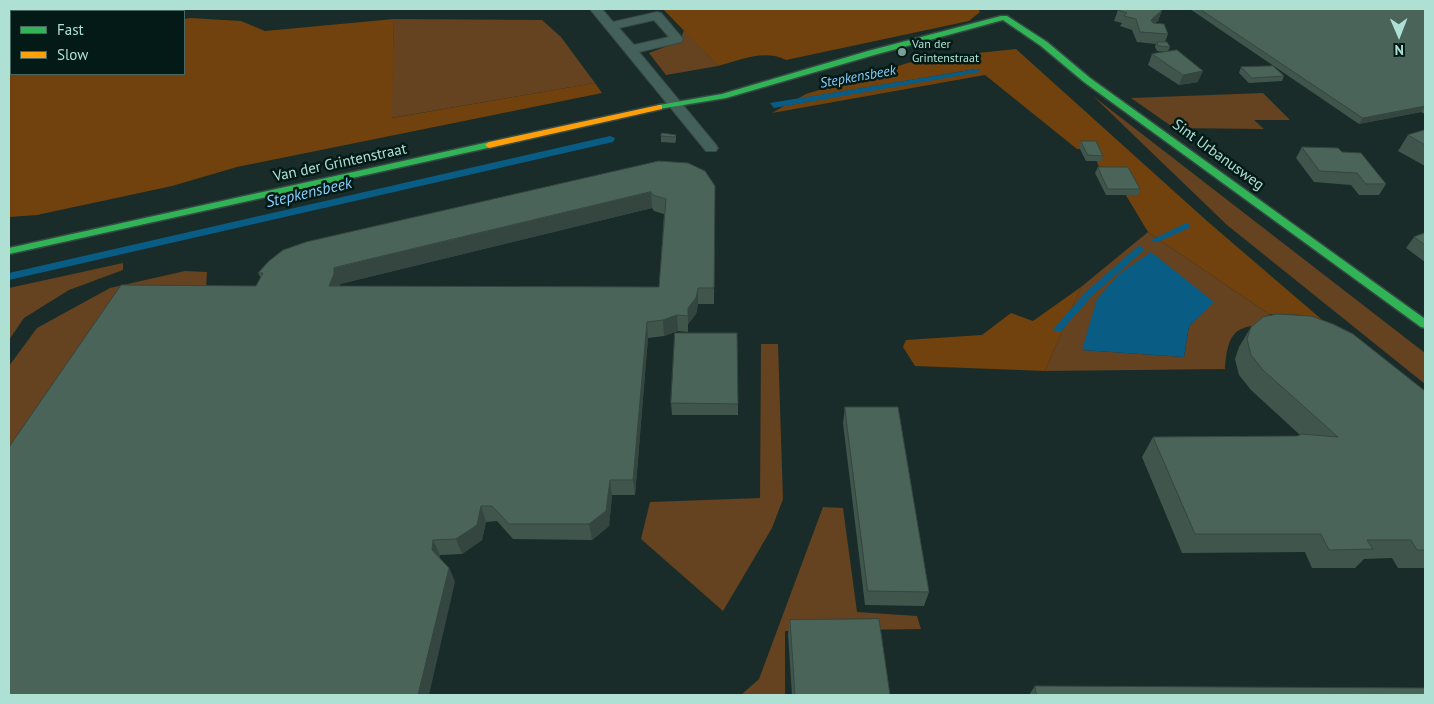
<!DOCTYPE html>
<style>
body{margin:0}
#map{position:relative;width:1434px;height:704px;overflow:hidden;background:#192c29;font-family:"PT Sans",sans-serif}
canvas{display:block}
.frame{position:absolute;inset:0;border:10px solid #afe0d4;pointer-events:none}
.legend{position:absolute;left:10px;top:10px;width:175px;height:65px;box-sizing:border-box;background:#031a16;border:1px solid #486962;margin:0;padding:6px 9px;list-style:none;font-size:15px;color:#afe0d4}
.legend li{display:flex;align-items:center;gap:10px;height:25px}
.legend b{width:25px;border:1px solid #486962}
.north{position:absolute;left:1374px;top:10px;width:50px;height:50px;-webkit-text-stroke:4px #031a16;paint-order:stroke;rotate:179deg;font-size:14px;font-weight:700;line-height:20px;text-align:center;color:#afe0d4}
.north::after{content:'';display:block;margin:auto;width:18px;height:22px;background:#afe0d4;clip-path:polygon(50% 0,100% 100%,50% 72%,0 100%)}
</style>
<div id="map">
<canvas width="1434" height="704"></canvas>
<div class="frame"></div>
<ul class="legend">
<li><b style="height:6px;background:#30b455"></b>Fast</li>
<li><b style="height:6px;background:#ff9f0a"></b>Slow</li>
</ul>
<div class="north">N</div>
</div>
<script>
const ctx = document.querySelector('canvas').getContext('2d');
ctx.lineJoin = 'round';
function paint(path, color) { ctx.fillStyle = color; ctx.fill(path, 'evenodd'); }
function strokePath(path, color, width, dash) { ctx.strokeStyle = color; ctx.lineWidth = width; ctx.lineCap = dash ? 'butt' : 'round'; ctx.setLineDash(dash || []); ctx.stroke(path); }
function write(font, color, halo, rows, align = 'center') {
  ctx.font = font + ' "PT Sans",sans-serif'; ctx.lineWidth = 5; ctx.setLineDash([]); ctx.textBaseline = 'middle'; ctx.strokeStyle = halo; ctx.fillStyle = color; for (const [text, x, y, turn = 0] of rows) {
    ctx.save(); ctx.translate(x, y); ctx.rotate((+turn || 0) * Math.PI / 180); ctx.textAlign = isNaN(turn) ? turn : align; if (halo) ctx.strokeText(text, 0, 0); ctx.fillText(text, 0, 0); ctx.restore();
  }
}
paint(new Path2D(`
 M394,19L542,20L561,37L595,83L391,118Z
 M684,30L718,66L666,75L649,53L680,41Z
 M1263,93L1290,120H1254L1264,129L1174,128L1131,98Z
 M1093,96L1425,353V384L1227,225Z
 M1148,232L1269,314L1280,325C1240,325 1228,325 1225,369L1045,371L1081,287ZM1213,302L1189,326L1184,357L1082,350Z
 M123,263V270L69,290L24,318L9,340V288Z
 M185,271L207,272L206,289L9,447V366L37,328L110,288Z
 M761,344H778L783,499L772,528L723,611L641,539L650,502L760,498Z
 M823,507L843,508L857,612L917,616L921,629L785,631V695H741L759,679Z`), '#654220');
paint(new Path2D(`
 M663,9H978L980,12L969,21L786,60C764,49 741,60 718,66Z
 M190,18L241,21L265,31L394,19L392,118L595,83L602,93L237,167L172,186L37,215L9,217V31H11V74H184V19Z
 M1016,49L1207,221L1327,324L1303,315L1269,314L1148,232L1121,187L1099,167L1092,149H1077L985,75L772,113L784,106L980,70L976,69L797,99L806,94L921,59Z
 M1081,287L1045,371L915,366L903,347L906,340L982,335L1011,313L1033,321Z`), '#71420e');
paint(new Path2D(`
 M976,69L980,70V72L774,108L770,103Z
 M610,136L615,138L613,142L9,280V273Z
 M1151,252L1214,302L1189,326L1184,357L1082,350L1097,299L1119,274Z`), '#095c84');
paint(new Path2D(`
 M1186,223L1189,224L1190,226L1189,228L1158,242H1152L1151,240Z
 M1140,246L1144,249L1143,251L1093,295L1061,331H1055L1053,329L1055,327L1087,291L1137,247Z`), '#095c84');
const lane = new Path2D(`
 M590,9H602L613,22L657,12L661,13L683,39L681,42L639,52L716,145L718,148L716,151H706ZM654,20L669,37L634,45L619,28Z`);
const fast = new Path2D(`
 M1001,16H1007L1047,42L1090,78L1425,319V328L1421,327L1084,82L1041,46L1003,20L874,55L726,98L659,109L655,107L659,105L722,94L868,51Z
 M489,142L493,145L492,147L9,254V248Z`);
const slow = new Path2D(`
 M659,105H662V109L489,148L485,145L489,142Z`);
strokePath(lane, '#364945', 2);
strokePath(fast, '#364945', 3);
strokePath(slow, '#364945', 3);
paint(lane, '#44605a');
paint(fast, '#30b455');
paint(slow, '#ff9f0a');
paint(new Path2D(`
 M1190,9H1425V114L1421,112L1359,124Z
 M1118,10H1162L1158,21L1155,23L1168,34L1165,42L1170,47L1168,51L1198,82L1179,85L1148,65L1152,54L1165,52L1157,51L1155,47L1156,44L1137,42L1132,30L1120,26L1122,23L1114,21Z
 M1241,67L1284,76L1282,81L1249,83L1239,73Z
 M1425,130V166L1398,151L1408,135Z
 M676,135V140L675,143L661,142V136Z
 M1081,141L1103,156L1101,161H1086L1079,147Z
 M1302,147L1342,152L1386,184L1379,195H1359L1351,185L1314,182L1296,158Z
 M659,161L715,186L714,304H698L696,314L688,324V332L678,331L664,336L648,338L635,495H612L609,526L592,540L513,539L497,521L486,522L482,540L462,554L440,555L439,558L449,568L455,582L256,286L261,278L258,273ZM652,208L654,211L664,214L659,287L340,286V284Z
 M1098,167L1140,189L1138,195H1106L1095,173Z
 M1425,233V262L1406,248L1414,237Z
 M1251,327L1425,391V568H1398L1392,558L1364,559L1355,568H1312L1305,552L1182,553L1142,457L1153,437L1297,436L1300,435L1251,390L1239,375L1235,359L1239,347Z
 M671,403L738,404V415H672Z
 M845,407L929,592L924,606L865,605L843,423Z
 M790,620L890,695H792L788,634Z
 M1035,686L1425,695H1029Z`), '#40564d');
paint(new Path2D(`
 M125,9H131V10L130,11H122Z
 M1162,10L1158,21L1147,30L1151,20Z
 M1203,71L1198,82L1179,85L1183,75Z
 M1425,106L1421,112L1359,124L1363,118Z
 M651,192L652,208L340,284L341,290L329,286L334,268Z
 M698,288V304L696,314L688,324V332V308Z
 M677,315L678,331L664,336L663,320Z
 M647,322L648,338L635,495L633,480Z
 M610,480L612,495L609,526L592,540L589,524Z
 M481,506L486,522L482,540L462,554L456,539Z
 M433,540L440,555L438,565L432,550Z
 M449,568L455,582L429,695H418Z`), '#34463f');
const building = new Path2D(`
 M32,9H125L122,11H29Z
 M1121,9H1154L1162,10L1151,20L1153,23L1164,24L1168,34L1140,32L1136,19L1124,16L1127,13L1118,10Z
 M1200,9H1425V106L1363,118Z
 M1157,42H1167L1170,47L1159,46Z
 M1177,50L1203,71L1183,75L1152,54Z
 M1273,66L1284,76L1252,78L1241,67Z
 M1425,130V145L1408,135Z
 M662,133L676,135L674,137L661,136Z
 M1081,141H1096L1103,156L1088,155Z
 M1302,147L1338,148L1342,152L1361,153L1386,184H1366L1357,173L1320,171Z
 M659,161L688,163L705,171L715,186L714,288H698L696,298L688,308V316L677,315L663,320L647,322L633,480H610L606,511L589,524H509L492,506H481L477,525L456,539L433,540L432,550L449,568L418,695H9V447L121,285L256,286L263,273H258L269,261L283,250L306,242ZM651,192L653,195L666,199L659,287L329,286L334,274V268Z
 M1098,167H1128L1140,189H1108Z
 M1425,233V245L1414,237Z
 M1277,314L1311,316L1333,324L1353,334L1425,391V550H1417L1411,540H1367L1373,549L1329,550L1321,534H1195L1153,437L1297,436L1302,434L1338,437L1263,370L1251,355L1247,339L1251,327L1263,317Z
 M675,333H737L738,404L671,403Z
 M845,407H898L929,592L868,591Z
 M879,619L890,695H795L790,620Z
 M1035,686L1425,688V695H1037Z`);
paint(building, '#4b645a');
strokePath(building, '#34463f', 1);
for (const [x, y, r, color] of [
 [902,52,5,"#7aa198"]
]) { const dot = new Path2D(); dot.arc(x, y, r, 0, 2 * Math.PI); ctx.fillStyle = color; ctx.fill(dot); strokePath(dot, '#031a16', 2); }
write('12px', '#afe0d4', '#031a16', [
 ["Van der",912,45],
 ["Grintenstraat",912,59]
], 'left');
write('italic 14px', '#8acefc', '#031a16', [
 ["Stepkensbeek",858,77,-10]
]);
write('15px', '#afe0d4', '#031a16', [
 ["Sint Urbanusweg",1218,155,36],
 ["Van der Grintenstraat",340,163,-12]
]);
write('italic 16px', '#8acefc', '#031a16', [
 ["Stepkensbeek",309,193,-13]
]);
</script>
